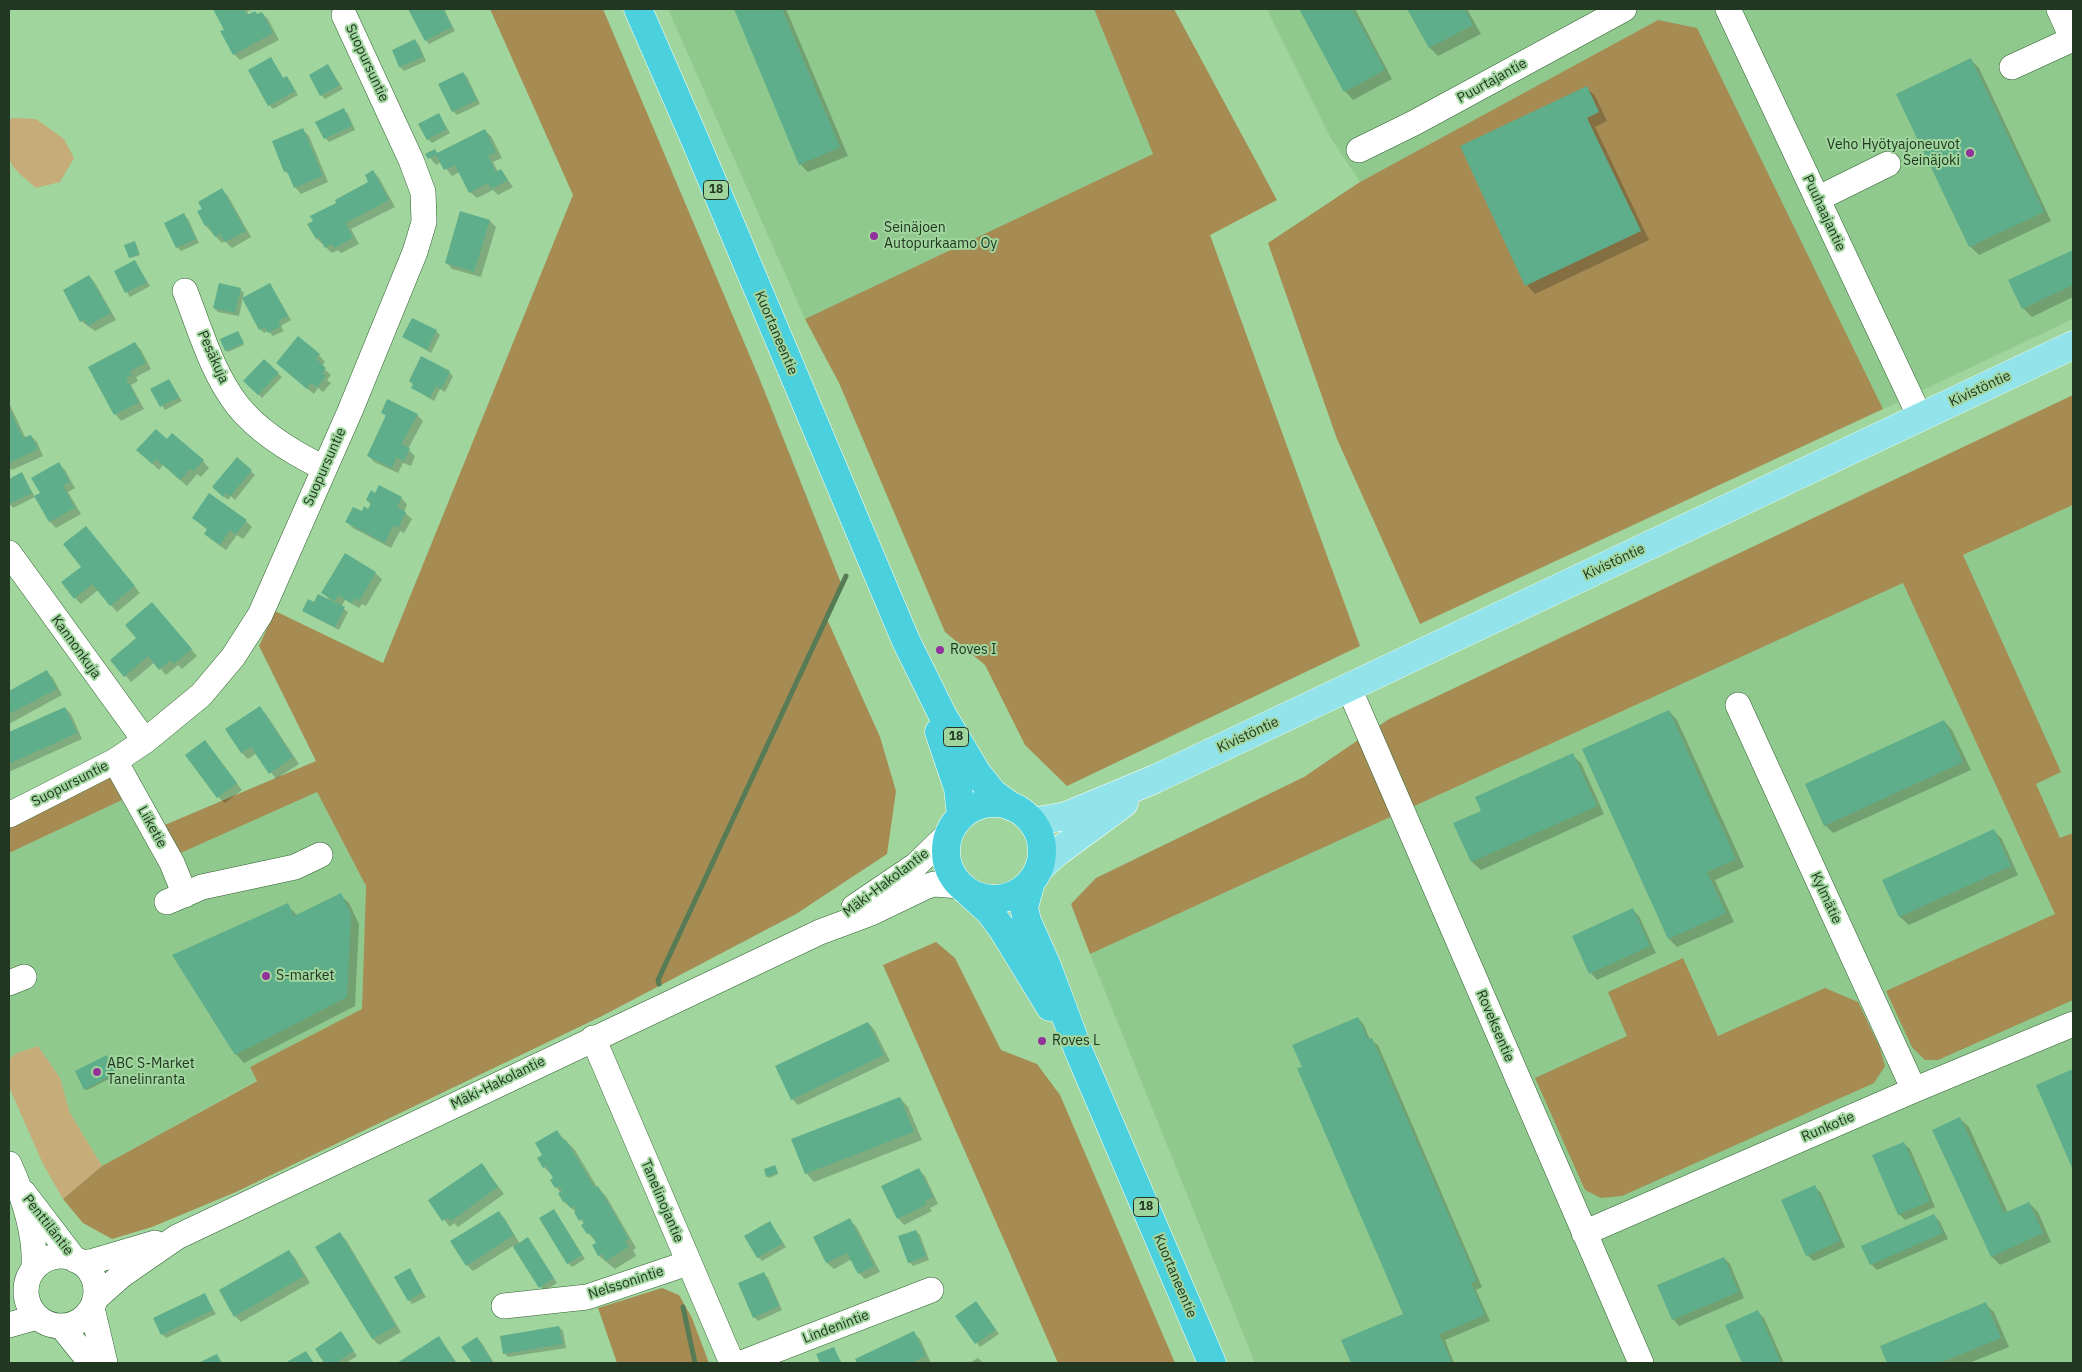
<!DOCTYPE html>
<meta charset="utf-8">
<style>
body{margin:0}
#map{position:relative;width:2082px;height:1372px;overflow:hidden;background:#a0d69e;font-family:"IBM Plex Sans",sans-serif}
canvas{display:block}
.frame{position:absolute;inset:0;border:10px solid #223722;pointer-events:none}
</style>
<div id="map">
<canvas width="2082" height="1372"></canvas>
<div class="frame"></div>
</div>
<script>
const ctx = document.querySelector('canvas').getContext('2d');
ctx.lineJoin = 'round';
function paint(path, color) { ctx.fillStyle = color; ctx.fill(path, 'evenodd'); }
function strokePath(path, color, width, dash) { ctx.strokeStyle = color; ctx.lineWidth = width; ctx.lineCap = dash ? 'butt' : 'round'; ctx.setLineDash(dash || []); ctx.stroke(path); }
function write(font, color, halo, rows, align = 'center') {
  ctx.font = font + ' "IBM Plex Sans",sans-serif'; ctx.lineWidth = 4; ctx.setLineDash([]); ctx.textBaseline = 'middle'; ctx.strokeStyle = halo; ctx.fillStyle = color; for (const [text, x, y, turn = 0] of rows) {
    ctx.save(); ctx.translate(x, y); ctx.rotate((+turn || 0) * Math.PI / 180); ctx.textAlign = isNaN(turn) ? turn : align; if (halo) ctx.strokeText(text, 0, 0); ctx.fillText(text, 0, 0); ctx.restore();
  }
}
paint(new Path2D(`
 M668,9H1094L1153,154L805,319Z
 M1267,9H2073V319L1883,409L1697,29L1658,20L1360,182L1330,137Z
 M2073,505V1363H1255L1090,954Z
 M317,792L366,886L362,1009L250,1067L257,1080L102,1166L70,1113L60,1078L17,1053L9,1059V853L122,800L157,863Z`), '#8fc98e');
paint(new Path2D(`
 M11,118L36,119L64,139L74,158L60,182L36,188C29,181 18,174 13,166C5,154 7,131 11,118Z
 M38,1046L60,1078L70,1113L102,1166L63,1199L43,1164L9,1087V1059L17,1053Z`), '#c6ac79');
paint(new Path2D(`
 M490,9H603L760,380L841,583L827,619L880,737L896,791L887,854L796,914L602,1016L236,1192L152,1227L112,1239L83,1223L63,1199L102,1166L257,1081L250,1067L362,1009L366,886L317,792L176,855L160,827L316,761L259,646L275,611L383,663L573,195Z
 M1094,9H1174L1277,200L1210,235L1360,646L1067,786L1025,745L985,665L945,632L839,383L805,319L1153,154Z
 M1658,20L1697,28L1883,409L1420,624L1337,439L1268,243L1360,182Z
 M2073,395V505L1963,555L2061,772L2036,784L2060,838L2073,833V1000L1938,1060H1925L1912,1047L1886,991L2055,914L1903,583L1090,954L1071,904L1096,878L1304,777L1389,719Z
 M110,776L122,800L9,853V827Z
 M936,942L955,958L1001,1050L1037,1064L1060,1095L1175,1363H1058L883,965Z
 M1683,958L1718,1036L1825,988L1858,1002L1880,1048L1885,1066L1874,1083L1622,1196L1601,1198L1585,1190L1535,1078L1627,1036L1608,992Z
 M662,1288L679,1295L692,1318L709,1363H617L598,1308Z`), '#a68b53');
paint(new Path2D(`
 M214,9H253L247,12L249,15H257L262,13L268,19L279,40L240,60L234,54L226,30Z
 M410,9H444L455,31L429,44L426,40Z
 M735,9H786L848,156L808,172L800,164Z
 M1301,9H1355L1392,79L1353,100L1345,91Z
 M1409,9H1467L1481,34L1438,56L1430,48Z
 M415,41L419,45L426,61L404,71L400,67L393,50Z
 M271,58L284,79L286,77L290,81L298,95L273,109L269,105Z
 M1971,60L1979,68L2051,221L1979,255L1970,246L1898,94Z
 M328,66L343,89L325,99L321,95Z
 M463,73L467,77L480,104L457,115L453,111Z
 M1587,88L1595,96L1607,121L1595,127L1649,240L1535,294L1527,285Z
 M344,110L348,114L355,130L329,142L325,138Z
 M439,115L450,133L432,143L428,139Z
 M303,130L309,136L328,182L301,194L295,187L290,176L285,171Z
 M484,130L491,136L502,158L493,162L498,172L501,170L513,187L498,195L493,190L477,198L470,192L460,172L452,176L441,162L436,165L427,154L435,150L438,154Z
 M373,171L379,178L395,207L351,229L359,244L341,253L338,250L332,253L317,239L309,225L370,183Z
 M222,190L228,196L251,237L232,248L225,241L222,243L216,237L206,226L199,212Z
 M184,215L188,219L199,243L181,251L177,247Z
 M490,221L496,227L481,277L452,269L446,262Z
 M136,244L140,255L131,258L130,257Z
 M2073,251V297L2032,317L2023,308L2010,281Z
 M135,262L150,286L130,297L115,272Z
 M89,276L95,283L116,320L95,331L81,321Z
 M270,284L291,320L281,326L284,331L273,336L268,331L264,333L260,329Z
 M240,289L244,293L239,316L218,312L214,308Z
 M436,331L440,335L431,353L404,337Z
 M239,334L244,345L228,352L226,350Z
 M135,343L141,350L151,369L136,377L138,381L131,385L144,409L121,421L115,414Z
 M319,355L325,362L321,366L331,375L327,380L331,383L323,392L318,388L314,394L284,369Z
 M264,361L282,377L262,398L245,381Z
 M449,372L453,376L445,392L440,389L434,401L412,388L414,385Z
 M169,380L182,401L165,410L152,390Z
 M9,403L26,439L31,436L37,442L43,456L12,470L9,467Z
 M382,412L417,415L423,421L408,449L415,456L411,466L403,463L398,473L374,462L368,455L386,416Z
 M167,441L203,461L209,468L201,477L197,474L187,486L163,465L159,470L144,456Z
 M237,459L255,475L235,500L231,496L228,500L217,491Z
 M59,464L65,470L75,488L68,492L81,514L56,528L50,522L42,494Z
 M22,474L35,497L13,508L9,503V480Z
 M376,495L401,498L407,504L404,512L412,519L404,533L400,531L391,548L353,528L347,522L368,510L371,505L367,500Z
 M193,518L246,521L252,527L243,539L237,535L226,550L212,540L205,534L208,530Z
 M86,527L140,593L117,612L98,590L81,604L75,598L82,567Z
 M375,573L382,579L366,606L362,604L359,608L345,600L341,607L348,612L339,630L308,614L304,610L315,604L331,601L323,593Z
 M158,610L197,656L182,669L178,665L166,675L155,662L131,682L112,660L138,638Z
 M47,672L53,678L62,695L9,724V692Z
 M65,708L71,714L82,739L9,772V733Z
 M259,708L266,714L299,764L276,779L257,753L248,759L242,753L227,730Z
 M1669,711L1677,720L1744,867L1715,880L1734,922L1677,947L1669,939Z
 M1944,721L1952,730L1971,770L1833,833L1825,825Z
 M205,742L242,790L225,803L218,797Z
 M1572,755L1581,763L1604,814L1481,870L1472,862L1455,824L1482,812Z
 M1993,830L2002,839L2018,875L1909,925L1900,917L1884,881Z
 M340,895L349,903L359,924L355,1006L244,1063L236,1054L287,905L297,915Z
 M1633,910L1639,916L1656,953L1597,980L1591,973L1574,937Z
 M1358,1018L1364,1025L1370,1040L1378,1045L1482,1287L1476,1290L1490,1321L1445,1340L1454,1363H1353L1343,1341L1405,1314L1303,1067Z
 M868,1023L874,1029L890,1061L798,1105L792,1099Z
 M108,1058L117,1075L87,1090L85,1089Z
 M2073,1070V1167L2037,1086Z
 M900,1098L908,1107L922,1140L814,1182L806,1173Z
 M1960,1119L1969,1127L2008,1213L2029,1203L2038,1212L2051,1242L2000,1265L1992,1257Z
 M557,1132L575,1150L597,1187L606,1196L636,1248L633,1250L636,1256L615,1269L599,1256L594,1246L598,1243L588,1233L584,1224L576,1212L564,1202L561,1193L556,1187L555,1178L544,1167V1155Z
 M1903,1143L1910,1149L1935,1207L1905,1220L1899,1214Z
 M482,1165L504,1194L458,1227L454,1223L450,1227L429,1200Z
 M776,1168L778,1174L769,1178L767,1176Z
 M919,1170L925,1176L938,1204L930,1208L932,1211L904,1225L898,1218Z
 M1814,1186L1821,1193L1845,1247L1814,1261L1807,1255Z
 M554,1210L585,1259L572,1267L568,1263Z
 M498,1212L505,1219L520,1244L531,1243L557,1283L544,1291L513,1246L473,1271L467,1265Z
 M1934,1215L1940,1222L1948,1239L1877,1270L1871,1264Z
 M850,1220L856,1226L880,1272L865,1279L859,1273L852,1259L834,1269L827,1263L815,1238Z
 M770,1223L786,1247L762,1261L758,1257Z
 M916,1231L920,1235L929,1260L913,1266L909,1262Z
 M340,1234L346,1240L401,1332L379,1345L373,1339L317,1247Z
 M289,1251L295,1258L310,1283L241,1322L235,1316Z
 M1724,1258L1730,1264L1744,1298L1679,1326L1673,1319Z
 M409,1270L426,1297L412,1304L409,1300Z
 M764,1274L768,1278L782,1310L758,1321L754,1317Z
 M205,1295L216,1314L166,1338L162,1334Z
 M1985,1304L1994,1312L2009,1347L1969,1363H1889L1882,1346Z
 M980,1307L999,1334L980,1347L957,1316Z
 M1758,1312L1764,1318L1784,1363H1744L1727,1326Z
 M559,1327L563,1331L566,1348L508,1357L504,1353Z
 M341,1333L357,1356L346,1363H326L317,1349Z
 M914,1333L920,1339L931,1363H859L857,1360Z
 M439,1338L457,1363H399Z
 M477,1338L481,1342L494,1363H473L463,1347Z
 M833,1348L842,1363H821L818,1355Z
 M978,1358L983,1363H969Z`), '#0003');
strokePath(new Path2D(`
 M659,984L658,980L846,576
 M683,1307L695,1363`), '#567b55', 5);
paint(new Path2D(`
 M213,9H244L247,15L255,11L257,14L262,12L273,33L233,55L220,31L224,30Z
 M408,9H443L452,27L425,41Z
 M734,9H782L840,147L799,165Z
 M1299,9H1352L1385,70L1344,92Z
 M1407,9H1465L1473,25L1429,48Z
 M415,39L423,57L399,67L392,50Z
 M271,57L283,78L287,76L295,91L268,106L248,70Z
 M1971,58L2044,212L1969,247L1896,94Z
 M328,64L340,85L320,96L309,75Z
 M463,72L477,100L452,112L438,84Z
 M1587,86L1599,112L1587,118L1641,231L1525,286L1460,146Z
 M344,108L352,126L324,139L315,122Z
 M439,113L447,129L427,140L418,124Z
 M303,128L323,176L294,188L287,171L284,172L272,141Z
 M485,129L496,152L488,156L496,172L501,169L508,180L491,189L488,183L469,193L455,165L444,170L436,155L428,159L425,154L435,149L437,153Z
 M373,170L389,200L346,223L353,238L334,248L332,244L325,248L319,237L316,239L307,224L313,221L310,216L336,203L335,200L368,182L365,175Z
 M222,188L246,231L225,242L220,234L215,237L208,225L205,226L197,211L202,209L198,202Z
 M460,211L490,220L474,272L445,263Z
 M184,213L196,239L176,248L164,223Z
 M135,241L139,254L129,258L124,245Z
 M2073,250V285L2022,309L2008,280Z
 M135,260L147,282L125,293L114,271Z
 M89,275L111,313L88,326L84,320L80,322L63,290Z
 M219,283L241,288L235,313L213,308Z
 M270,283L288,316L278,321L281,326L268,333L265,327L259,330L242,298Z
 M412,318L437,330L427,350L402,337Z
 M238,331L244,343L225,351L220,339Z
 M298,336L320,354L316,359L326,368L322,373L326,376L317,387L311,383L307,389L276,363Z
 M135,342L146,363L130,371L132,375L126,378L139,402L114,415L88,367Z
 M421,356L450,371L441,389L436,386L430,398L411,388L413,384L409,381Z
 M264,359L279,373L258,395L243,381Z
 M169,379L179,397L160,407L150,389Z
 M387,399L418,414L401,444L410,448L404,461L396,457L392,468L367,456L386,415L381,413Z
 M9,408L23,438L31,435L38,449L9,463Z
 M156,429L167,439L172,433L204,460L194,471L190,469L180,480L156,459L152,464L136,450Z
 M237,457L252,470L230,497L226,493L223,497L212,487Z
 M59,462L70,482L63,485L75,508L49,522L34,496L40,493L31,478Z
 M22,472L32,493L9,504V479Z
 M379,485L402,497L397,507L406,512L398,528L393,525L385,543L345,522L353,507L362,511L364,506L368,509L371,503L366,500L371,490L375,493Z
 M209,493L247,520L236,534L230,530L220,545L204,534L207,529L192,518Z
 M86,526L135,586L110,606L92,584L74,599L61,582L81,567L63,544Z
 M345,553L376,572L359,601L355,598L352,603L338,595L335,601L321,593Z
 M318,594L345,607L335,627L302,611L308,599L314,602Z
 M152,602L192,649L174,664L171,660L159,670L148,656L124,677L110,660L136,638L125,625Z
 M47,670L57,689L9,714V691Z
 M260,706L293,757L269,774L251,747L241,753L225,729Z
 M65,707L77,733L9,764V732Z
 M1669,710L1736,859L1707,872L1726,913L1668,939L1582,749Z
 M1944,720L1963,762L1824,826L1805,784Z
 M205,740L237,783L217,798L185,755Z
 M1573,753L1597,806L1471,862L1453,823L1481,811L1475,797Z
 M1994,829L2011,866L1899,917L1882,880Z
 M341,893L351,914L347,997L235,1055L172,955L288,903L294,916Z
 M1633,908L1650,946L1589,974L1572,936Z
 M1358,1017L1368,1039L1372,1038L1477,1281L1471,1283L1485,1315L1439,1334L1452,1363H1351L1341,1340L1403,1314L1297,1068L1302,1067L1292,1045Z
 M868,1022L884,1055L791,1100L775,1066Z
 M107,1055L116,1073L84,1090L75,1071Z
 M2073,1069V1170L2036,1085Z
 M900,1097L914,1132L805,1174L791,1139Z
 M1960,1117L2004,1213L2029,1202L2043,1233L1991,1257L1932,1130Z
 M557,1130L564,1141L566,1140L595,1188L598,1186L629,1239L625,1241L629,1247L606,1261L602,1254L598,1256L592,1245L596,1243L590,1233L587,1234L581,1225L584,1223L582,1219L579,1221L574,1212L576,1211L574,1206L570,1208L566,1201L563,1202L558,1193L562,1191L559,1186L555,1188L550,1180L553,1178L546,1166L543,1168L537,1158L542,1155L535,1143Z
 M1904,1142L1930,1201L1898,1215L1872,1155Z
 M482,1163L498,1187L451,1221L448,1218L442,1221L428,1200Z
 M775,1165L778,1173L766,1177L764,1169Z
 M919,1168L933,1197L925,1201L926,1205L897,1219L881,1186Z
 M1815,1185L1840,1241L1806,1256L1781,1200Z
 M554,1209L582,1255L567,1264L539,1218Z
 M499,1211L514,1235L466,1266L450,1241Z
 M1934,1214L1943,1233L1870,1265L1861,1246Z
 M850,1218L874,1266L858,1274L847,1253L826,1263L813,1237Z
 M770,1221L783,1243L757,1258L744,1236Z
 M916,1230L926,1256L908,1263L898,1236Z
 M340,1232L396,1326L372,1339L315,1247Z
 M528,1237L554,1278L539,1288L513,1247Z
 M289,1250L304,1276L234,1317L219,1290Z
 M1724,1257L1739,1292L1672,1320L1657,1285Z
 M410,1268L423,1292L408,1301L394,1277Z
 M764,1272L779,1306L753,1318L738,1283Z
 M205,1293L213,1310L161,1335L153,1318Z
 M976,1301L996,1330L975,1344L955,1316Z
 M1986,1302L2001,1338L1940,1363H1887L1880,1346Z
 M1758,1310L1781,1363H1742L1725,1325Z
 M559,1326L563,1344L503,1354L500,1336Z
 M341,1331L354,1351L336,1363H324L315,1349Z
 M914,1331L926,1356L911,1363H857L855,1359Z
 M439,1336L456,1363H397Z
 M477,1337L493,1363H472L461,1347Z
 M834,1347L841,1363H820L816,1354Z
 M306,1351L314,1363H285Z
 M217,1354L222,1363H198Z`), '#5fae8b');
const minor = new Path2D(`
 M1728,9L1920,417
 M2059,9L2073,40
 M2012,67L2073,39
 M1359,150L1414,123L1624,9
 M1817,199L1888,164
 M185,291C200,329 212,373 238,406C260,433 293,453 324,468
 M9,553L145,741
 M1349,688L1641,1363
 M1738,705L1914,1090
 M115,761L172,863L185,895
 M9,815L115,761L145,741L201,695L233,657L260,615L350,411L415,252L424,222L423,192L411,160L344,15
 M167,902L202,887L295,867L320,855
 M854,907L916,865L950,832
 M9,983L24,977
 M593,1038L732,1363
 M9,1164C23,1195 36,1233 34,1268
 M24,1193L75,1260
 M1584,1233L1914,1090L2073,1024
 M26 1291a35 35 0 1 1 70 0a35 35 0 1 1-70 0Z
 M81,1263L94,1261L155,1243
 M95,1299L122,1275L177,1237L820,932L871,913L925,887L934,884L960,886
 M504,1306L587,1297L688,1263
 M92,1308L105,1363
 M9,1325L37,1317
 M62,1327L91,1363
 M742,1363L931,1290`);
const major = new Path2D(`
 M1032,822L1066,816L1155,779L2073,345
 M1039,869L1056,853L1124,803`);
const highway = new Path2D(`
 M638,9L695,140L906,641L943,716L977,773L993,793L1012,807
 M939,732L958,788L961,816
 M946 851a48 48 0 1 1 96 0a48 48 0 1 1-96 0Z
 M1031,882L1024,907L1027,921L1047,966L1079,1052L1212,1363
 M969,893L989,911L1003,930L1050,1007`);
strokePath(minor, '#2f602f', 26);
strokePath(major, '#fff', 29);
strokePath(highway, '#fff', 29);
strokePath(minor, '#fff', 25);
strokePath(major, '#93e3eb', 28);
strokePath(highway, '#4bd1de', 28);
for (const [x, y, r, color] of [
 [1970,153,5,"#92339c"],
 [874,236,5,"#92339c"],
 [940,650,5,"#92339c"],
 [266,976,5,"#92339c"],
 [1042,1041,5,"#92339c"],
 [97,1072,5,"#92339c"]
]) { const dot = new Path2D(); dot.arc(x, y, r, 0, 2 * Math.PI); ctx.fillStyle = color; ctx.fill(dot); strokePath(dot, '#a0d69e', 2); }
for (const [x, y, w] of [
 [716,190,25],
 [956,737,25],
 [1146,1207,25]
]) { const box = new Path2D(); box.roundRect(x - w / 2, y - 9.5, w, 19, 4); ctx.fillStyle = '#a0d69e'; ctx.fill(box); strokePath(box, '#223722', 1); }
write('bold 12px', '#223722', null, [
 ["18",716,190],
 ["18",956,737],
 ["18",1146,1207]
]);
write('14px', '#223722', '#a0d69e', [
 ["Suopursuntie",367,63,65],
 ["Puurtajantie",1492,81,-29],
 ["Puuhaajantie",1824,213,65],
 ["Kuortaneentie",776,333,67],
 ["Pesäkuja",213,357,66],
 ["Kivistöntie",1980,389,-25],
 ["Suopursuntie",325,467,-66],
 ["Kivistöntie",1614,562,-25],
 ["Kannonkuja",76,647,54],
 ["Kivistöntie",1248,735,-25],
 ["Suopursuntie",70,784,-27],
 ["Liiketie",152,827,61],
 ["Mäki-Hakolantie",886,883,-37],
 ["Kylmätie",1826,898,65],
 ["Roveksentie",1495,1026,67],
 ["Mäki-Hakolantie",498,1083,-26],
 ["Runkotie",1828,1127,-23],
 ["Tanelinojantie",662,1201,67],
 ["Penttiläntie",48,1225,52],
 ["Kuortaneentie",1175,1276,67],
 ["Nelssonintie",626,1283,-18],
 ["Lindenintie",836,1327,-21]
]);
write('14px', '#223722', '#a0d69e', [
 ["Veho Hyötyajoneuvot",1960,145,"right"],
 ["Seinäjoki",1960,161,"right"],
 ["Seinäjoen",884,228],
 ["Autopurkaamo Oy",884,244],
 ["Roves I",950,650],
 ["S-market",276,976],
 ["Roves L",1052,1041],
 ["ABC S-Market",107,1064],
 ["Tanelinranta",107,1080]
], 'left');
</script>
